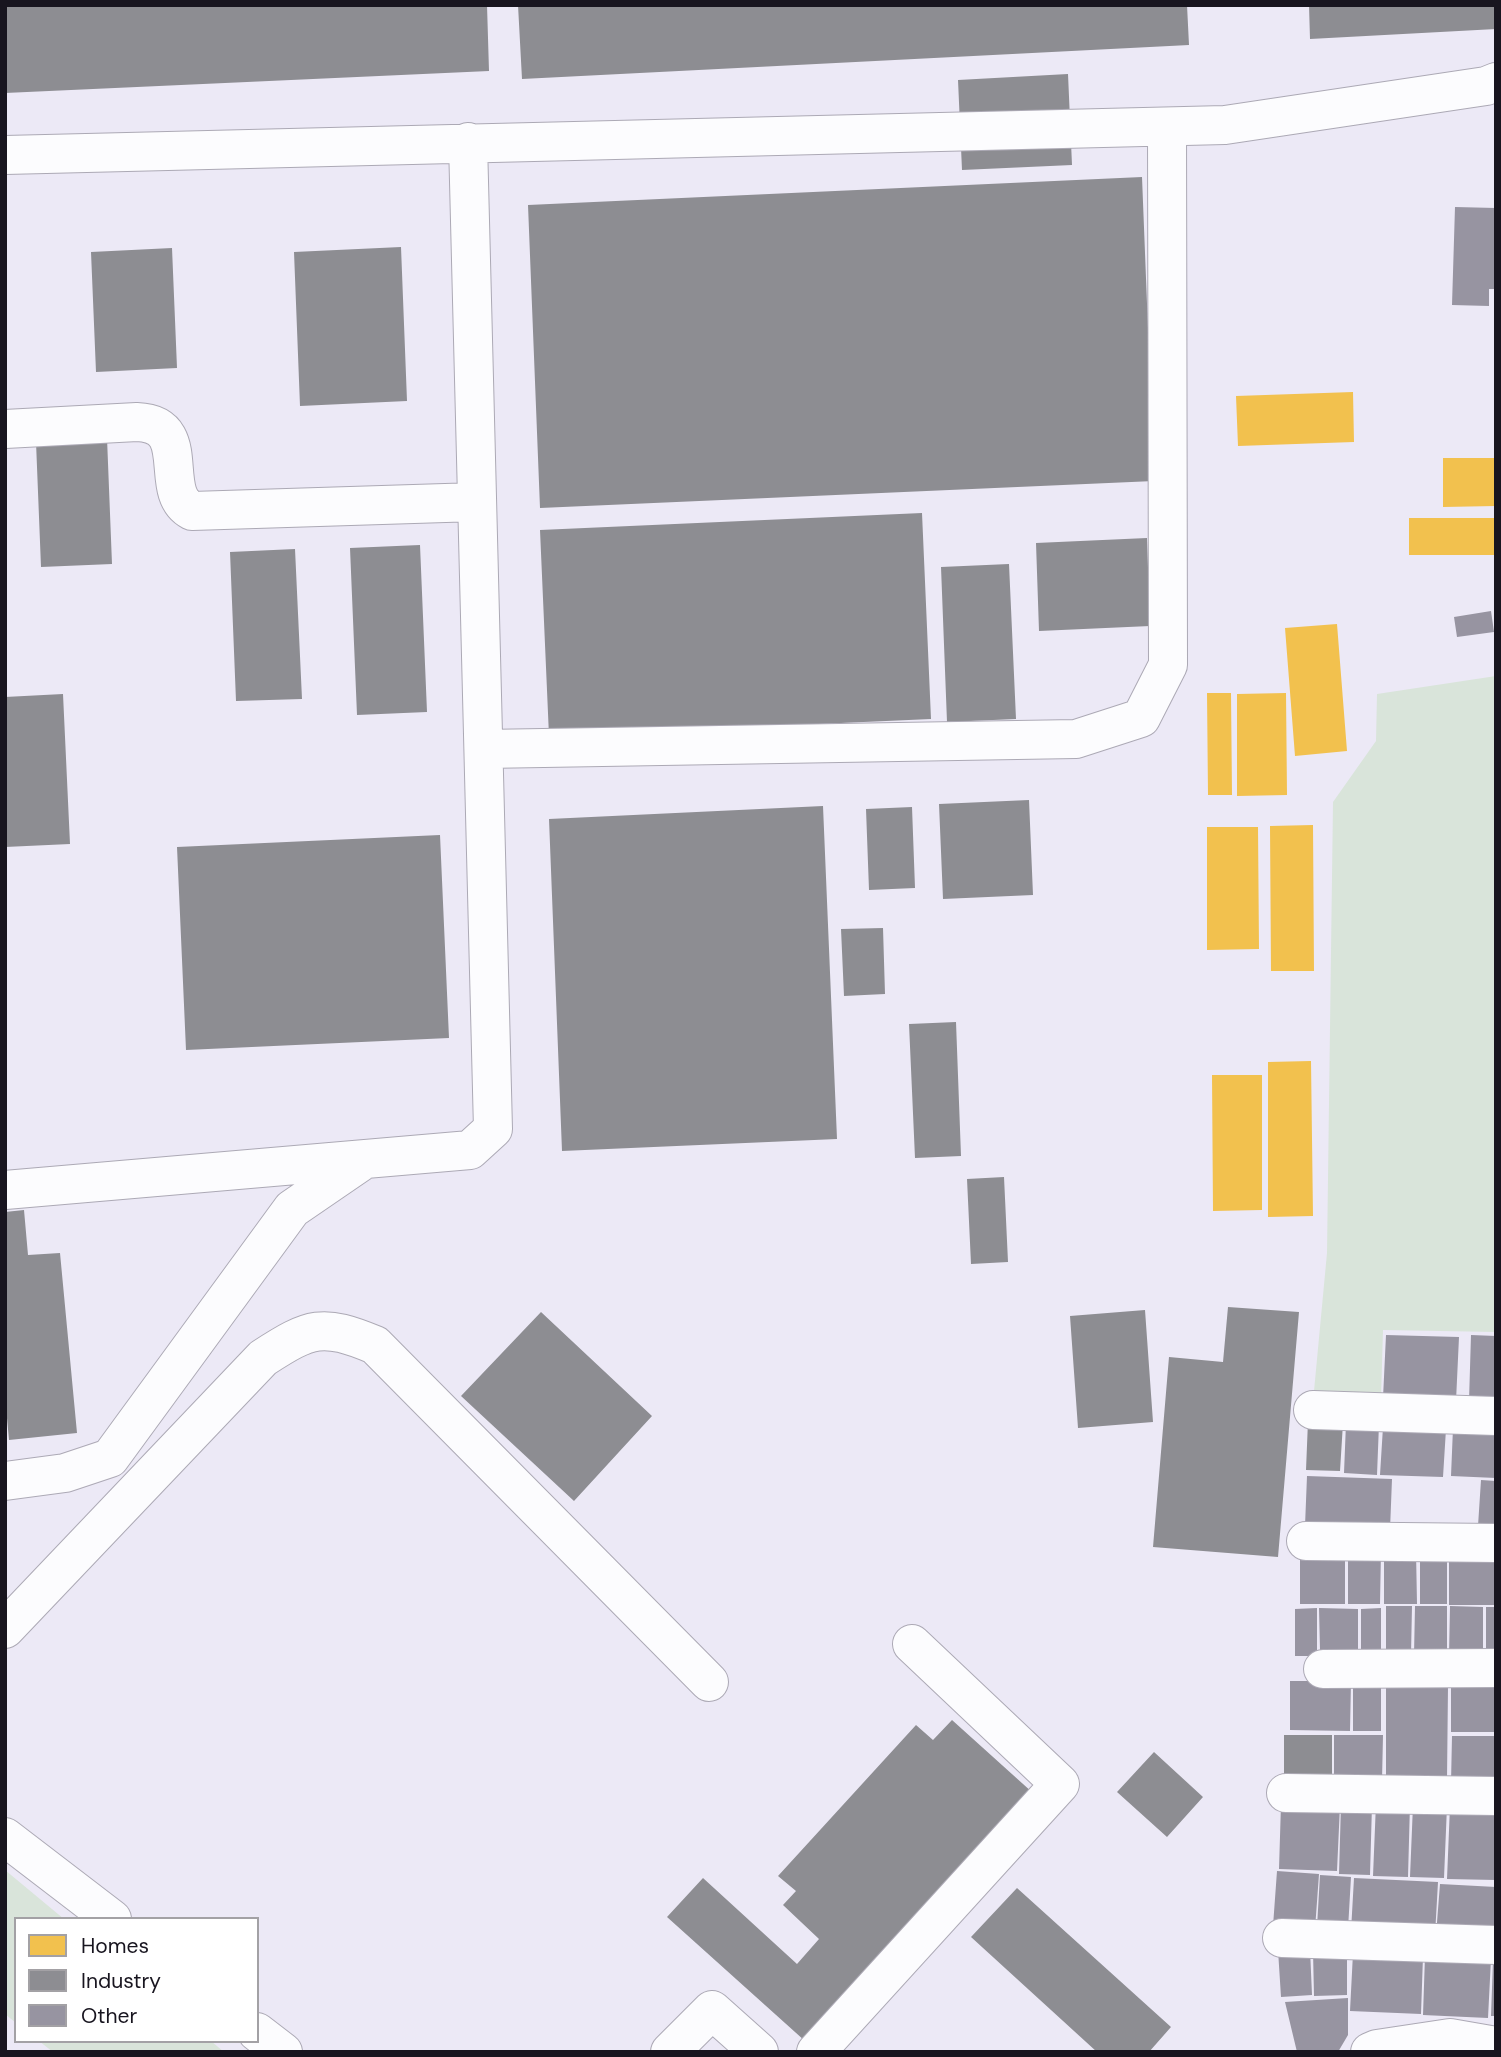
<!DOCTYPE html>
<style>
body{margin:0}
#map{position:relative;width:1501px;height:2057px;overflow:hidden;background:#ece9f6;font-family:"DM Sans",sans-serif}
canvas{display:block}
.frame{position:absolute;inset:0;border:7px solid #18151f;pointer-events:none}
.legend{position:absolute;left:14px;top:1917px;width:245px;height:126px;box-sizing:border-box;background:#fff;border:2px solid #a3a1a5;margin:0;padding:9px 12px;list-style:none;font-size:21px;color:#18151f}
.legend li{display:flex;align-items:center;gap:14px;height:35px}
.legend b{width:35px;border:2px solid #a3a1a5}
</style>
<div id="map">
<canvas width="1501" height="2057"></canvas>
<div class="frame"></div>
<ul class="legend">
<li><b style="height:19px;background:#f2c14e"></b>Homes</li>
<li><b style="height:19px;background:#8d8d92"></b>Industry</li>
<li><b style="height:19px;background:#9794a1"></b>Other</li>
</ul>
</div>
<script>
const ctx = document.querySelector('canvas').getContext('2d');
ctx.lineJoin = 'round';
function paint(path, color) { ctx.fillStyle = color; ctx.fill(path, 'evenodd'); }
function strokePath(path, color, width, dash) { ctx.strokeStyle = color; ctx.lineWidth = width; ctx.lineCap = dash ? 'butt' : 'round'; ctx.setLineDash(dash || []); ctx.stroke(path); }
paint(new Path2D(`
 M1496,676V1332L1383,1330L1381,1398L1314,1391L1327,1253L1333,802L1376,741L1377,694Z
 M5,1870L64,1919H16V2023L5,2014Z
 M39,2041H211L224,2052H53Z`), '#d9e4da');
paint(new Path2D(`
 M1353,392L1354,442L1238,446L1236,396Z
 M1443,458H1496V506L1443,507Z
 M1409,518H1496V555H1409Z
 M1337,624L1347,751L1295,756L1285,628Z
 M1207,693H1231L1232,795H1208Z
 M1286,693L1287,795L1237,796V694Z
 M1313,825L1314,971H1271L1270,826Z
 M1207,827H1258L1259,949L1207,950Z
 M1311,1061L1313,1216L1268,1217V1062Z
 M1212,1075H1262V1210L1213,1211Z`), '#f2c14e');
paint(new Path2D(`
 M5,5H487L489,71L5,93Z
 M518,5H1187L1189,45L522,79Z
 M1309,5H1496V29L1310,39Z
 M1068,74L1072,165L962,170L958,80Z
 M1142,177L1154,481L540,508L528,205Z
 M401,247L407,401L300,406L294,252Z
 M172,248L177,368L96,372L91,252Z
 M107,438L112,564L41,567L36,442Z
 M922,513L931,719L549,736L540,530Z
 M1147,538L1150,626L1039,631L1036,543Z
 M420,545L427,712L357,715L350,548Z
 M295,549L302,699L236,701L230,552Z
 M1009,564L1016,719L947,722L941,567Z
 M63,694L70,844L5,847V697Z
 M1029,800L1033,895L943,899L939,804Z
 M823,806L837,1139L562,1151L549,819Z
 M912,807L915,888L869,890L866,809Z
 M440,835L449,1038L186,1050L177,847Z
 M883,928L885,994L844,996L841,929Z
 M956,1022L961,1156L915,1158L909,1024Z
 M1004,1177L1008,1262L971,1264L967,1179Z
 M24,1210L28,1255L60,1253L77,1433L9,1440L5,1396V1212Z
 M1228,1307L1299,1312L1278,1557L1153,1547L1169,1357L1223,1362Z
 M1145,1310L1153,1422L1078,1428L1070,1316Z
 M541,1312L652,1416L574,1501L461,1396Z
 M1308,1421L1343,1423L1340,1471L1306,1470Z
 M952,1720L1033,1793L805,2041L667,1917L703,1878L797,1964L819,1939L783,1905L796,1891L778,1876L916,1725L933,1740Z
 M1284,1735H1332V1785H1284Z
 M1154,1752L1203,1797L1167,1837L1117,1792Z
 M1017,1888L1171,2027L1149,2052H1097L971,1937Z`), '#8d8d92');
paint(new Path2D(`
 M1455,207L1496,208V289H1489V306L1452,305Z
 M1491,611L1494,632L1457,637L1454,617Z
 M1386,1335L1459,1337L1456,1401L1383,1398Z
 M1471,1335L1496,1336V1402L1469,1401Z
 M1346,1423L1379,1424L1377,1475L1344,1473Z
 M1383,1427L1446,1429L1443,1477L1380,1475Z
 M1453,1428L1496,1429V1478L1451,1476Z
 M1307,1476L1392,1479L1390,1530L1305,1526Z
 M1481,1480L1496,1481V1527L1478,1526Z
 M1348,1550H1381L1380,1604H1348Z
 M1384,1551H1416L1417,1604H1384Z
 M1300,1553H1345V1604H1300Z
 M1420,1553H1447V1604H1420Z
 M1449,1554H1496V1605H1449Z
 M1386,1606H1412L1411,1655H1386Z
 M1415,1606H1447V1656L1414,1655Z
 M1450,1606L1483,1607V1657L1449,1656Z
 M1486,1607H1496V1657H1486Z
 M1317,1608V1656H1295V1609Z
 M1319,1608L1358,1609V1651L1320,1650Z
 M1381,1608V1651H1361V1609Z
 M1451,1680H1496V1732H1451Z
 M1290,1681H1351L1350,1731L1290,1730Z
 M1353,1682H1381V1731H1353Z
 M1386,1686H1448L1447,1779H1386Z
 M1334,1735H1383L1382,1781H1334Z
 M1452,1736H1496V1784L1451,1783Z
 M1376,1803L1410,1804L1408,1877L1373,1876Z
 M1281,1804L1340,1805L1337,1871L1279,1869Z
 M1341,1804L1372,1805L1370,1875L1339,1874Z
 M1413,1805L1447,1806L1444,1878L1410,1877Z
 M1450,1806L1496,1807V1880L1447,1879Z
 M1277,1871L1319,1874L1315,1929L1273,1926Z
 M1320,1875L1351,1877L1348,1929L1317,1927Z
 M1354,1878L1438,1882L1435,1935L1351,1931Z
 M1440,1884L1496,1887L1494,1939L1436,1935Z
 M1310,1949L1312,1995L1281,1997L1278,1950Z
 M1313,1951H1347V1995L1314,1996Z
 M1353,1953L1423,1956L1421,2014L1350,2011Z
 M1425,1956L1491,1959L1488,2018L1423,2015Z
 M1493,1960H1496V2016H1491Z
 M1348,1998V2035L1338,2052H1297L1285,2002Z`), '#9794a1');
const minor = new Path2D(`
 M5,155L1225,125L1486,86L1496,82
 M5,429L137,422C196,424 156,492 192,511L477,502
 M484,749L1076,739L1141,718L1168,665L1167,127
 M5,1190L470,1150L493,1129L468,142
 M1313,1410L1496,1416
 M5,1481L65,1473L110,1458L292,1209L365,1159
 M1306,1541L1496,1543
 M5,1629L263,1358C311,1327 322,1323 375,1345L709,1682
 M1323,1669L1496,1668
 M1286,1793L1496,1796
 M5,1837L112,1919
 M1282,1938L1496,1945
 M257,2032L283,2052
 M670,2052L712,2010L759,2052
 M816,2052L1060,1784L912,1644
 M1370,2052L1377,2049L1450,2038L1496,2046`);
strokePath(minor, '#aca9b5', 40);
strokePath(minor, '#fcfcfe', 38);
</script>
